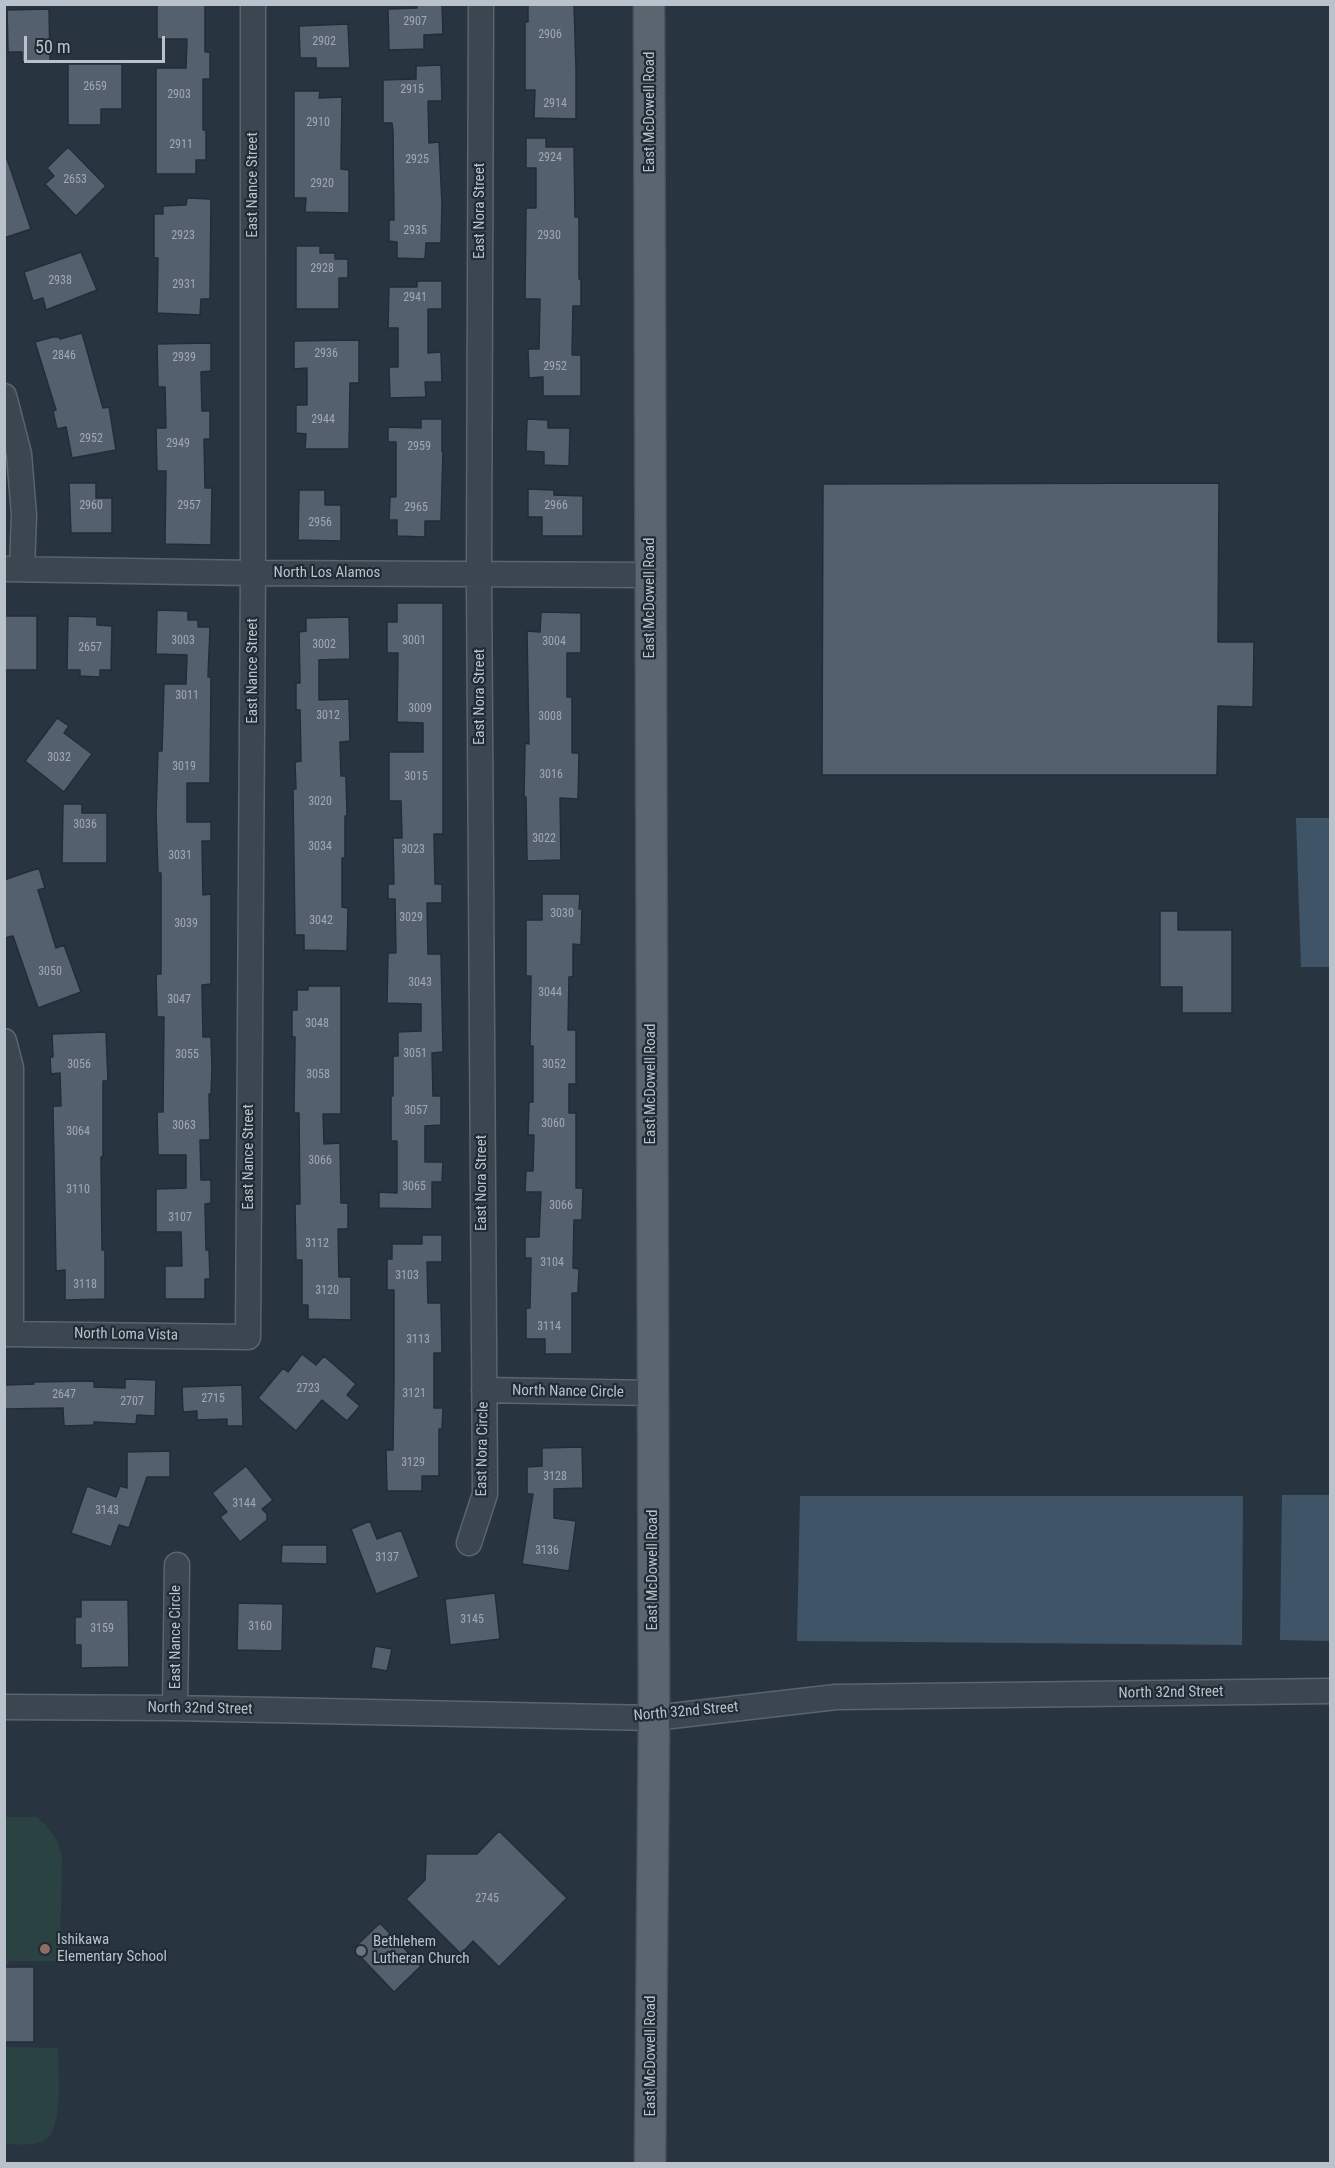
<!DOCTYPE html>
<style>
body{margin:0}
#map{position:relative;width:1335px;height:2168px;overflow:hidden;background:#283540;font-family:"Roboto Condensed",sans-serif}
canvas{display:block}
.frame{position:absolute;inset:0;border:6px solid #b9c1ca;pointer-events:none}
.scale{position:absolute;left:24px;top:36px;width:141px;height:27px;box-sizing:border-box;border:3px solid #b9c1ca;border-top:0;padding-left:8px;font-size:18px;line-height:21px;white-space:nowrap;color:#b9c1ca;-webkit-text-stroke:4px #212b35;paint-order:stroke}
</style>
<div id="map">
<canvas width="1335" height="2168"></canvas>
<div class="frame"></div>
<div class="scale">50 m</div>
</div>
<script>
const ctx = document.querySelector('canvas').getContext('2d');
ctx.lineJoin = 'round';
function paint(path, color) { ctx.fillStyle = color; ctx.fill(path, 'evenodd'); }
function strokePath(path, color, width, dash) { ctx.strokeStyle = color; ctx.lineWidth = width; ctx.lineCap = dash ? 'butt' : 'round'; ctx.setLineDash(dash || []); ctx.stroke(path); }
function write(font, color, halo, rows, align = 'center') {
  ctx.font = font + ' "Roboto Condensed",sans-serif'; ctx.lineWidth = 4.5; ctx.setLineDash([]); ctx.textBaseline = 'middle'; ctx.strokeStyle = halo; ctx.fillStyle = color; for (const [text, x, y, turn = 0] of rows) {
    ctx.save(); ctx.translate(x, y); ctx.rotate((+turn || 0) * Math.PI / 180); ctx.textAlign = isNaN(turn) ? turn : align; if (halo) ctx.strokeText(text, 0, 0); ctx.fillText(text, 0, 0); ctx.restore();
  }
}
paint(new Path2D(`
 M5,1817H37C50,1829 58,1838 62,1856L60,1961H9L8,1964H5Z
 M5,2047L58,2048C58,2068 64,2127 46,2139C36,2147 17,2144 5,2144Z`), '#2b4242');
paint(new Path2D(`
 M1296,818H1330V967H1301Z
 M1282,1495H1330V1641L1280,1640Z
 M800,1496H1243L1242,1645L797,1641Z`), '#405467');
const building = new Path2D(`
 M157,4H205V52H210V79H203V130H206V160H196V174H156V68H186L187,39H157Z
 M416,4H442L443,34L424,35V49L389,50L388,9L417,8Z
 M528,4H574L576,69V119L534,118L535,90H525V22H528Z
 M49,9L50,61L22,62V52H8L7,10Z
 M348,24L350,68H316V58H300L299,26Z
 M68,64H122V109H101V125H68Z
 M441,65L442,101H428L429,143L439,142L442,204L441,243H426L425,259L397,258V242L389,241V220H394L393,131L392,123H383V80L416,79V66Z
 M294,91H320L319,98L342,97L341,169L349,170V213L305,212L306,198H294Z
 M526,138H546V147H574L575,217H579V279H581V306H573L572,355H581V396H543V377L529,378L528,349H539L540,299H525L526,208H536V168H526Z
 M68,147L106,186L76,216L45,184L54,176L47,168Z
 M4,159H7L31,229L4,238Z
 M187,198L211,199L210,299H201L200,315L157,313L158,258H154V214H163V206L186,205Z
 M296,246H320V253H335V259H348V278H339V309H296Z
 M81,252L97,290L46,310L43,298L33,301L24,272Z
 M417,281H442V309H428V353L441,352L442,382H425L426,397L390,398L389,367H398V328H388L389,287H417Z
 M82,333L103,408L109,407L116,450L72,458L66,427L57,429L53,411L56,410L35,342L53,337H59L60,339Z
 M359,340V383H350L349,449H305L306,434L296,433V405H307V368L294,369V341Z
 M211,343V371L201,372L202,411H210V439H204L205,488H212L211,545L165,544L166,471H157L156,428H166L165,387H158L157,344Z
 M421,419H442V451H443L441,521H425V537L397,536V520H389L390,497H396V442H388V427L421,428Z
 M527,419L548,420V428H570L569,466L544,465V452L526,451Z
 M69,483H96V498H112V533H71Z
 M1219,483L1218,642H1254L1253,707L1218,706L1217,775H822L823,484Z
 M528,489L554,490V495L583,496V536H542V517H528Z
 M299,490H325V505H341V541L298,540Z
 M397,603H443V834H434L435,884H442V903H427L428,954H441L443,1052L432,1053L433,1096H441V1125L425,1126V1162H443L442,1182H432V1209L379,1208V1192L397,1193V1141H391V1096H393V1056H398V1032L421,1031V1004L387,1003L388,953H396L395,899H388V884H394L393,838H402L401,801H389V752H423V723L397,722L398,653H387V622H397Z
 M157,610L188,611V620H198V627H210L208,677H211L210,783H187V822H211V841H202L203,895L211,894V984L202,985L203,1037H211L212,1067L211,1094H209L210,1140H200L201,1180H211V1203L205,1204L206,1250H209L210,1279H205V1299H165V1266H182L181,1232H156V1189L186,1188V1155H158L157,1112H163L164,1017H157L156,974H161V873H158L156,814L158,751H162L164,684H186L187,655L156,654Z
 M541,612L581,613V653H567V697H572V753H579L578,799L560,798L561,860L527,861L526,797H524L525,743L529,744L527,631L540,632Z
 M4,616H37V670H4Z
 M68,616L97,617V625L112,626L111,670H100V677L80,676V670H67Z
 M349,617L350,659L319,660V700L349,699L350,741L340,742L341,776H346L347,816H345V858H342V907L348,908L347,951L304,950V935H295L293,789H296L295,762L301,761L300,710H296V683H300L299,632L306,631V618Z
 M57,718L69,726L64,733L92,754L64,792L25,761Z
 M63,804H82V813H107V863H62Z
 M39,868L45,888L38,890L56,948L64,945L81,992L38,1008L13,936L4,938V880Z
 M542,894H580L579,909H582L581,945L573,944V977H569L568,1030H576V1084H569V1113H576V1188H583L582,1220H574L573,1268L579,1269L578,1293H572V1354H545V1339H526V1308H530L531,1258H525V1237H539L541,1192H525L526,1171H533L534,1135H528L529,1102H533V1046H530L531,976H526V920H542Z
 M1160,911H1178V930H1232V1013H1182V987H1160Z
 M308,986H341V1114H323L324,1144L340,1143L341,1203H348V1229H338L339,1277H351V1320L308,1319V1305H302V1260H296L295,1204H300L299,1113H294L295,1037H292V1010H297V990H308Z
 M106,1032L108,1081H103V1157H101L102,1250H105V1299L65,1300V1270L56,1271L53,1106H61L60,1073L51,1074L50,1057H53L52,1034Z
 M422,1235H442V1262H427L428,1303H441L442,1353H434V1408H443L442,1429H439V1476H422V1491H387L386,1450H393L394,1379V1290H387V1259H392V1244H422Z
 M302,1354L316,1365L324,1356L356,1384L347,1395L360,1406L347,1421L322,1400L296,1431L258,1398L283,1368L288,1372Z
 M125,1379L156,1380L155,1416L137,1415L136,1424L94,1422V1425L64,1426L63,1408L4,1409V1385L34,1384L33,1382L94,1381V1387L125,1388Z
 M242,1385L243,1426H227V1419L197,1420V1411L183,1412L182,1387Z
 M582,1447L583,1488L554,1489V1518L576,1521L569,1571L522,1564L533,1494H527V1467L542,1466V1448Z
 M170,1451V1477H147L129,1528L119,1525L111,1547L71,1533L87,1486L116,1497L120,1486L127,1488V1452Z
 M246,1466L273,1500L262,1509L267,1514V1520L240,1542L220,1517L227,1512L212,1493Z
 M370,1521L377,1539L401,1530L419,1577L376,1594L351,1529Z
 M282,1545H327V1564L281,1563Z
 M495,1593L500,1639L450,1645L445,1599Z
 M81,1600H128L129,1667L81,1668V1645H75V1617H81Z
 M238,1603L283,1604L282,1651L237,1650Z
 M375,1646L392,1649L387,1671L371,1668Z
 M499,1831L567,1898L499,1967L473,1941L461,1954L406,1899L425,1880L426,1854H477Z
 M380,1923L421,1966L394,1992L353,1949Z
 M4,1967H34V2042H4Z`);
paint(building, '#54606d');
strokePath(building, '#232d37', 1.5);
const minor = new Path2D(`
 M4,396L19,454L24,515L22,569
 M4,569L253,573L650,575
 M4,1041L11,1068V1334
 M4,1334L248,1337L253,573V4
 M484,1390L652,1393
 M469,1543L485,1494L479,574L481,4
 M4,1707L175,1708L654,1718L836,1697L1330,1691
 M175,1708L177,1565`);
const major = new Path2D(`
 M649,4L654,1718L650,2164`);
strokePath(minor, '#5a646d', 27);
strokePath(major, '#49525c', 33);
strokePath(minor, '#3c4650', 24);
strokePath(major, '#5b656f', 30);
for (const [x, y, r, color] of [
 [45,1949,6,"#8d6e63"],
 [361,1951,6,"#6b7280"]
]) { const dot = new Path2D(); dot.arc(x, y, r, 0, 2 * Math.PI); ctx.fillStyle = color; ctx.fill(dot); strokePath(dot, '#212b35', 2); }
write('12px', '#a0a9b3', null, [
 ["2907",415,22],
 ["2906",550,35],
 ["2902",324,42],
 ["2659",95,87],
 ["2915",412,90],
 ["2903",179,95],
 ["2914",555,104],
 ["2910",318,123],
 ["2911",181,145],
 ["2924",550,158],
 ["2925",417,160],
 ["2653",75,180],
 ["2920",322,184],
 ["2935",415,231],
 ["2923",183,236],
 ["2930",549,236],
 ["2928",322,269],
 ["2938",60,281],
 ["2931",184,285],
 ["2941",415,298],
 ["2936",326,354],
 ["2846",64,356],
 ["2939",184,358],
 ["2952",555,367],
 ["2944",323,420],
 ["2952",91,439],
 ["2949",178,444],
 ["2959",419,447],
 ["2960",91,506],
 ["2957",189,506],
 ["2966",556,506],
 ["2965",416,508],
 ["2956",320,523],
 ["3003",183,641],
 ["3001",414,641],
 ["3004",554,642],
 ["3002",324,645],
 ["2657",90,648],
 ["3011",187,696],
 ["3009",420,709],
 ["3012",328,716],
 ["3008",550,717],
 ["3032",59,758],
 ["3019",184,767],
 ["3016",551,775],
 ["3015",416,777],
 ["3020",320,802],
 ["3036",85,825],
 ["3022",544,839],
 ["3034",320,847],
 ["3023",413,850],
 ["3031",180,856],
 ["3030",562,914],
 ["3029",411,918],
 ["3042",321,921],
 ["3039",186,924],
 ["3050",50,972],
 ["3043",420,983],
 ["3044",550,993],
 ["3047",179,1000],
 ["3048",317,1024],
 ["3051",415,1054],
 ["3055",187,1055],
 ["3056",79,1065],
 ["3052",554,1065],
 ["3058",318,1075],
 ["3057",416,1111],
 ["3060",553,1124],
 ["3063",184,1126],
 ["3064",78,1132],
 ["3066",320,1161],
 ["3065",414,1187],
 ["3110",78,1190],
 ["3066",561,1206],
 ["3107",180,1218],
 ["3112",317,1244],
 ["3104",552,1263],
 ["3103",407,1276],
 ["3118",85,1285],
 ["3120",327,1291],
 ["3114",549,1327],
 ["3113",418,1340],
 ["2723",308,1389],
 ["3121",414,1394],
 ["2647",64,1395],
 ["2715",213,1399],
 ["2707",132,1402],
 ["3129",413,1463],
 ["3128",555,1477],
 ["3144",244,1504],
 ["3143",107,1511],
 ["3136",547,1551],
 ["3137",387,1558],
 ["3145",472,1620],
 ["3160",260,1627],
 ["3159",102,1629],
 ["2745",487,1899]
]);
write('15px', '#b9c1ca', '#212b35', [
 ["East McDowell Road",650,112,-90],
 ["East Nance Street",253,185,-90],
 ["East Nora Street",480,211,-90],
 ["North Los Alamos",327,573],
 ["East McDowell Road",650,598,-90],
 ["East Nance Street",253,671,-90],
 ["East Nora Street",480,697,-90],
 ["East McDowell Road",651,1084,-90],
 ["East Nance Street",249,1157,-90],
 ["East Nora Street",482,1183,-90],
 ["North Loma Vista",126,1335,1],
 ["North Nance Circle",568,1392,1],
 ["East Nora Circle",483,1449,-89],
 ["East McDowell Road",653,1570,-90],
 ["East Nance Circle",176,1637,-90],
 ["North 32nd Street",1171,1693,-1],
 ["North 32nd Street",200,1709,1],
 ["North 32nd Street",686,1712,-5],
 ["East McDowell Road",651,2056,-90]
]);
write('15px', '#b9c1ca', '#212b35', [
 ["Ishikawa",57,1940],
 ["Elementary School",57,1957],
 ["Bethlehem",373,1942],
 ["Lutheran Church",373,1959]
], 'left');
</script>
